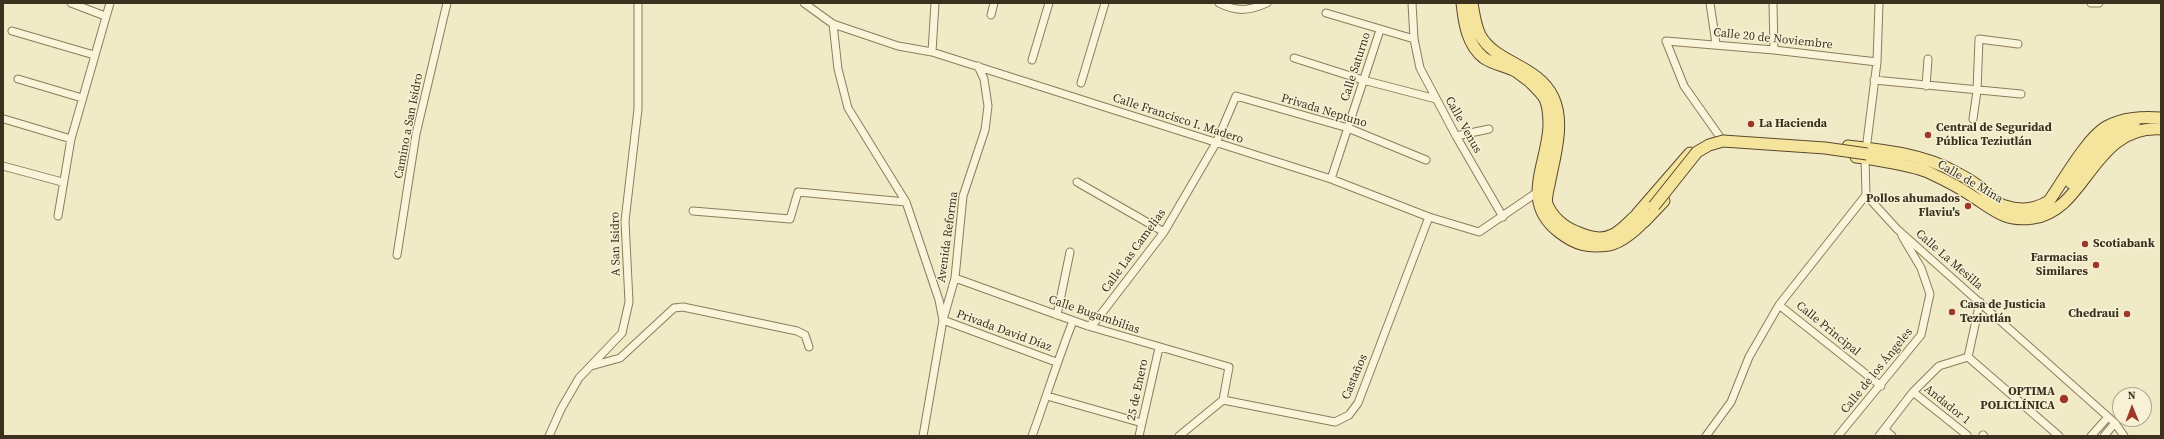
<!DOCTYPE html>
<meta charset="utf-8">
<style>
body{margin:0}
#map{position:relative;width:2164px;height:439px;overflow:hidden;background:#f1eac6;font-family:"Source Serif 4",serif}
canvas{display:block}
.frame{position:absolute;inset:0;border:4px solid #3c311f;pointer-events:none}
.north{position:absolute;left:2112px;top:387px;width:40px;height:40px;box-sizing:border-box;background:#f7f2d6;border:1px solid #aca58d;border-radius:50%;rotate:359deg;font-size:11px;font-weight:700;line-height:16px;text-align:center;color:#3c311f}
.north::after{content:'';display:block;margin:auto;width:14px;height:18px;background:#9f3627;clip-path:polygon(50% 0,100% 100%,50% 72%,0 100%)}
</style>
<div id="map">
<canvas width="2164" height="439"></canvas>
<div class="frame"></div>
<div class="north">N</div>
</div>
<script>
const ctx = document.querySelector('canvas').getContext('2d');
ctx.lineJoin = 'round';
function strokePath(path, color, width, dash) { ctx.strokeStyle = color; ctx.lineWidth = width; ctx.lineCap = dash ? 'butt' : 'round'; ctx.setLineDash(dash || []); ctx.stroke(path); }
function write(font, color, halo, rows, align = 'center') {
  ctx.font = font + ' "Source Serif 4",serif'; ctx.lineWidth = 3; ctx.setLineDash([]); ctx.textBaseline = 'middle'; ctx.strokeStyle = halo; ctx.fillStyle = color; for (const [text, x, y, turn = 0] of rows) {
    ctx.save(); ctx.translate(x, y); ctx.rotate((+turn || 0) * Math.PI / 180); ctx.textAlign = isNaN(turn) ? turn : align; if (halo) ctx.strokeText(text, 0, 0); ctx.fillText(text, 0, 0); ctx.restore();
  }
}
const minor = new Path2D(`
 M71,3L105,16
 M804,3L833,24L898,46L932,52L1331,179L1429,217L1479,232L1539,191
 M1219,3C1237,12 1249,11 1267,3
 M1412,3L1414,39L1420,68L1456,136L1503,217
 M1710,3L1716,44
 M1773,3L1774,50
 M1879,3L1877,62L1865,158L1866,195L1897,229L2115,423L2124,436
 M2091,3H2099
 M1326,13L1414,39
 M991,15L994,3
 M833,24L838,69L848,108L906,202L939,300L943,320L1056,362
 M12,31L94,55
 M932,52L935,3
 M1294,58L1363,80L1436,99
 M1032,60L1049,3
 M18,79L82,98
 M1874,80L2021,94
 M1081,83L1105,3
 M1926,86L1928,59
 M4,119L71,139
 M1973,119L1977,91L1979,39L2018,44
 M1456,136L1489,129
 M1720,137L1684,86L1666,41L1774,50L1877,62
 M3,166L62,182
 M1331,179L1380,30
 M1077,182L1164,232
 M693,211L790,219L798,192L906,202
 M58,216L71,139L110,3
 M397,255L416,134L447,3
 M955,278L1088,326L1229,367L1223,400
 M1779,305L1881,386
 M1057,315L1070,252
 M1088,326L1095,322L1164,232L1216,143L1236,96L1348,128L1426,160
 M1968,357L2059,436
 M591,366L620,358L674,308L683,307L797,331L805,335L809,347
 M1913,392L1967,435
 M1047,396L1142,423
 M1223,400L1335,422L1349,415L1358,403L1429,217
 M1885,430L1892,436
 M1983,435L1984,436
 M549,436L561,409L579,378L622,333L629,302L625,221L638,109V3
 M923,436L943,320L955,278L963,196L985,130L988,106L984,79L978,66
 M1032,436C1046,398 1058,359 1073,321
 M1139,436L1159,348
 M1179,436L1223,400
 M1706,436L1731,402L1749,357L1779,305L1866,195
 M1838,436L1921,335L1930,294L1921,268L1902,236
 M1879,436L1913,392L1939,366L1968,357L1980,302
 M2091,436L2108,417
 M2104,436L2115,423`);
const primary = new Path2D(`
 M1462,3C1464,22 1467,45 1484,58C1494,65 1507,66 1517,72C1521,75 1525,78 1529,81C1534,86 1542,93 1545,99C1549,107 1549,117 1549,126C1547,166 1520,202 1559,232C1576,245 1588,248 1609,245C1622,243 1640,227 1647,217
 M1472,3C1474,14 1475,25 1480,35C1495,63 1538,65 1553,97C1565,122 1555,155 1550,180C1549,187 1545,198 1547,204C1552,217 1564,227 1577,232C1588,237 1601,241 1612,235C1624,230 1631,217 1643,211
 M1848,146C1883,150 1923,154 1955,172C1963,176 1971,180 1978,186C1987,192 1995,203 2005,206C2020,211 2036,209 2049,201C2063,181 2087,138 2106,127C2123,117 2143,117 2161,118
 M1856,157C1873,159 1915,166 1930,173C1945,180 1961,188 1975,198C1995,211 2006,222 2033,218C2087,211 2092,125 2161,129
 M2071,183L2098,145L2116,131L2135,122
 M1637,214L1690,153
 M1644,222L1664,201`);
strokePath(minor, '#8d7c5a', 9);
strokePath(primary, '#5b492e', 13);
strokePath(minor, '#faf5da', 7);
strokePath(primary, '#f5e59c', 11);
const primaryBridge = new Path2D(`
 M1654,206L1697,152L1709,145L1723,141L1825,148L1867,154`);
strokePath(primaryBridge, '#5b492e', 13, []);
strokePath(primaryBridge, '#f5e59c', 11);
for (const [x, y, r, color] of [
 [1751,124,4,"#9f3627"],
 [1928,135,4,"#9f3627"],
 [1968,206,4,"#9f3627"],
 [2085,244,4,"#9f3627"],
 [2096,265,4,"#9f3627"],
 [1952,312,4,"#9f3627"],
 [2127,314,4,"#9f3627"],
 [2064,399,5,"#9f3627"]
]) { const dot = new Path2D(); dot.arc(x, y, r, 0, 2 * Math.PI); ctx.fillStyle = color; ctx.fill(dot); strokePath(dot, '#f7f2d6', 1.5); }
write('12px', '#3c311f', '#f7f2d6', [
 ["Calle 20 de Noviembre",1773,39,6],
 ["Calle Saturno",1356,67,-72],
 ["Privada Neptuno",1324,111,17],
 ["Calle Francisco I. Madero",1178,119,18],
 ["Calle Venus",1463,125,61],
 ["Camino a San Isidro",409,126,-79],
 ["Calle de Mina",1970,182,30],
 ["Avenida Reforma",948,237,-82],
 ["A San Isidro",616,244,-91],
 ["Calle Las Camelias",1134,251,-54],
 ["Calle La Mesilla",1949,260,41],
 ["Calle Bugambilias",1094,315,19],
 ["Calle Principal",1828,329,39],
 ["Privada David Díaz",1004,331,20],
 ["Calle de los Ángeles",1877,371,-51],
 ["Castaños",1355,377,-67],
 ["25 de Enero",1138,390,-78],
 ["Andador 1",1947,405,39]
]);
write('bold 12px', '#3c311f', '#f7f2d6', [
 ["La Hacienda",1759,124],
 ["Central de Seguridad",1936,128],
 ["Pública Teziutlán",1936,142],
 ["Pollos ahumados",1960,199,"right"],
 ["Flaviu's",1960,213,"right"],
 ["Scotiabank",2093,244],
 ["Farmacias",2088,258,"right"],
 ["Similares",2088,272,"right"],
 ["Casa de Justicia",1960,305],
 ["Teziutlán",1960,319],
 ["Chedraui",2119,314,"right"],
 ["OPTIMA",2055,392,"right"],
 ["POLICLÍNICA",2055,406,"right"]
], 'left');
</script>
